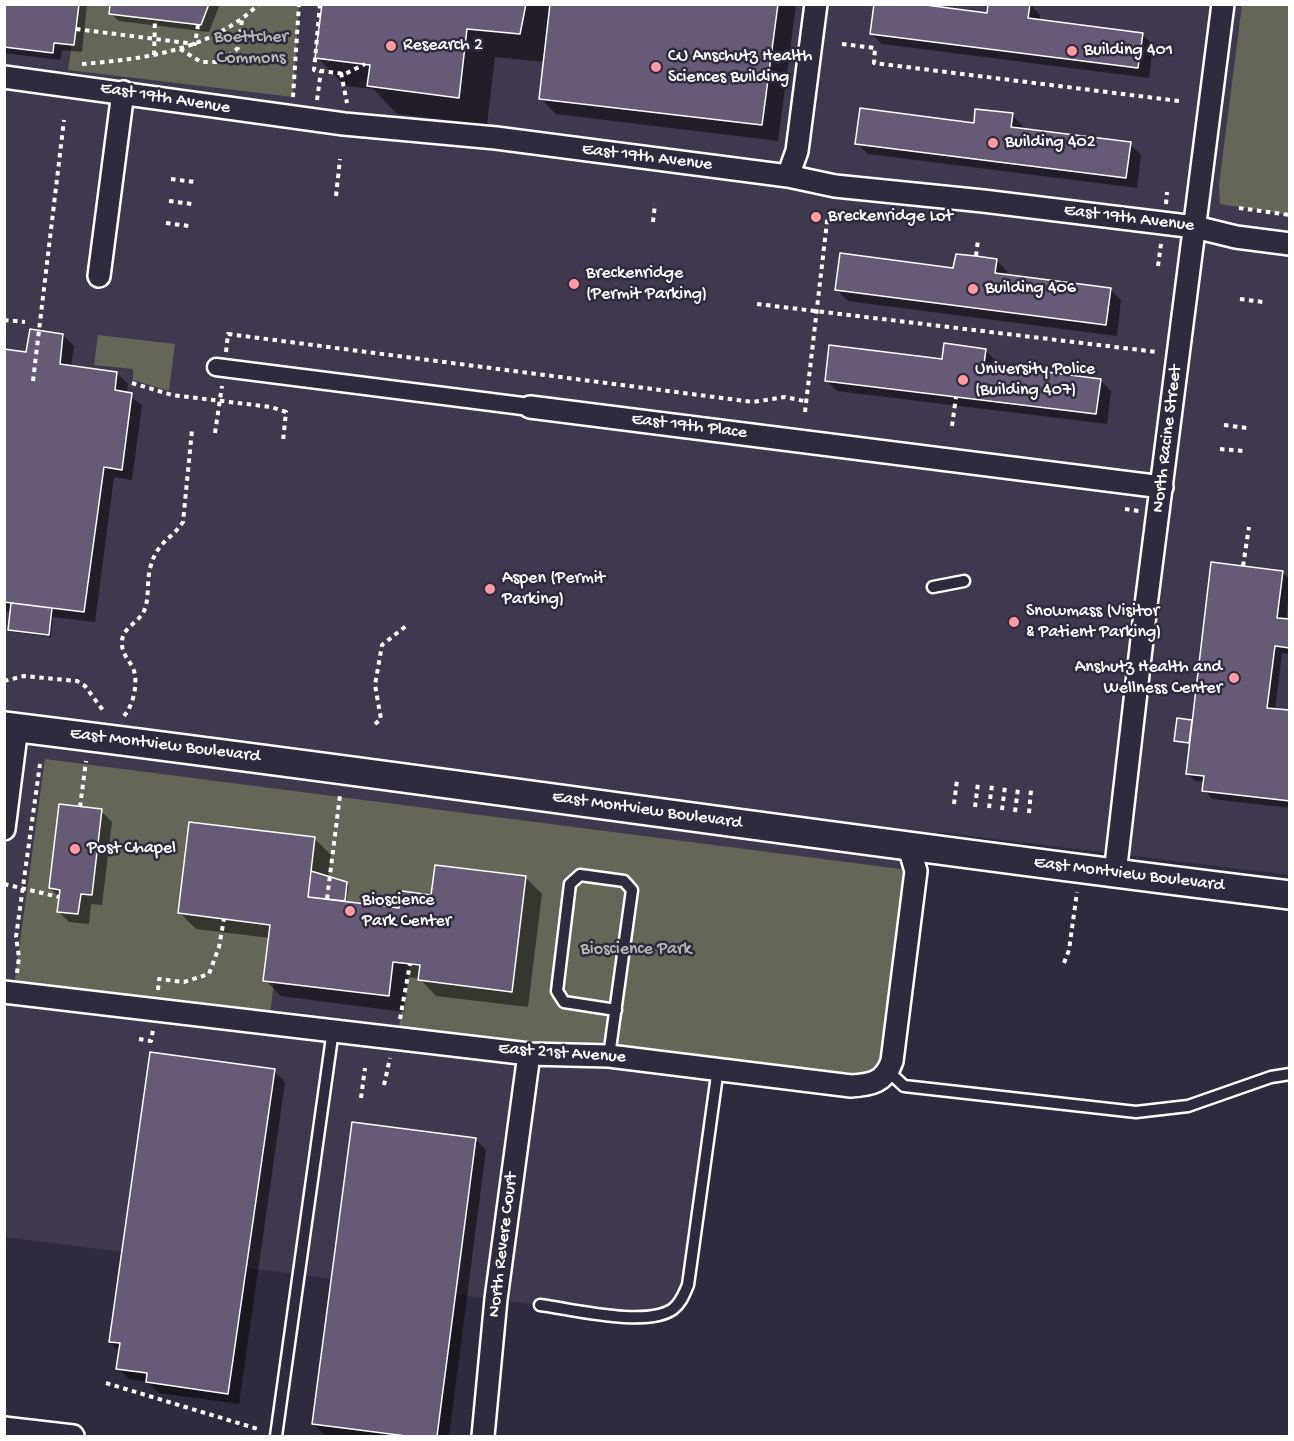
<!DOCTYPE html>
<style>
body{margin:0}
#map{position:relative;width:1294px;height:1441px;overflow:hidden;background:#2f2a3d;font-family:"Gochi Hand",sans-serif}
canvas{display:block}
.frame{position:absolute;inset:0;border:6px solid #fff;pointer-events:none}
</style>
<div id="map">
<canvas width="1294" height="1441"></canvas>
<div class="frame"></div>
</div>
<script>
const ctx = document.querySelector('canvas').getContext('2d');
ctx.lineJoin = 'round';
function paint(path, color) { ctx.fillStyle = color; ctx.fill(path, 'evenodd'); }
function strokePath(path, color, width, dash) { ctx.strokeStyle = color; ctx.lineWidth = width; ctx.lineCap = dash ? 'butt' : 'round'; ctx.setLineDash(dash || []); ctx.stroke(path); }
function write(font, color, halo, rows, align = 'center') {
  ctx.font = font + ' "Gochi Hand",sans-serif'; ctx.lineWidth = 5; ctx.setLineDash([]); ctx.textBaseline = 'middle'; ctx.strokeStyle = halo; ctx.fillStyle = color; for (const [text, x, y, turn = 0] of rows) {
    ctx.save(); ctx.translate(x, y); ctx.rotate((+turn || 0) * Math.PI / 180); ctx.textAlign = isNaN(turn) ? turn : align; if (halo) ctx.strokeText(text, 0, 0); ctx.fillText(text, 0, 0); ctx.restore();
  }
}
paint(new Path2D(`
 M5,5H1289V875L938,832L916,871L718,1068L688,1285L675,1308L640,1318L5,1237L4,829L14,760L4,726Z`), '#40384e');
paint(new Path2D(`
 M78,5H110L109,14L201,25L209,5H299L293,97L68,70Z
 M1242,5H1289V215L1220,204L1219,185Z
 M98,335L175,344L169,391L133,380V369L94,365Z
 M45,759L916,871L882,1079L397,1038L410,964L420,965L419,980L512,992L526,876L435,865L431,895L402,892L399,908L345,901L347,882L311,871L315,837L190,822L178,913L270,925L274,982L269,1024L13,993Z`), '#656658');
paint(new Path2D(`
 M4,4H87L82,52L62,50L60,60L4,53Z
 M111,4H220L209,32L119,21L110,13Z
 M324,4H796L778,141L556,114L540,98L544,62L495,57L487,125L397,114L373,89L345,86L317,57Z
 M1030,4L1040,15V21L1142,34L1153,45L1149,78L882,44L871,34L989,15Z
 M1012,115L1023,126V130L1130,144L1141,155L1137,188L868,154L857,143L975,124Z
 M996,260L1007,271V276L1110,289L1121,300L1117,336L848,301L837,290Z
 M63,335L74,346L71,367L117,373L128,384L127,394L142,405L132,480L114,477L95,622L53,617L51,637L12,632L9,630L12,612L4,611V351L28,353Z
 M985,350L996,361L995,367L1100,380L1111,391L1107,424L837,391L826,380L943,360Z
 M1282,572L1290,579L1286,620L1290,621V654L1282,653L1275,710L1290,713V808L1212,799L1204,790L1205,782L1195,781L1187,773L1191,745L1175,741L1191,722L1193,724Z
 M101,811L112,822L102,905L91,904L89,924L69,922L58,911L60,898L50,888Z
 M315,839L331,855L328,878L349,885L346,903L401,910L433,897L525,877L542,894L528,1007L436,996L420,979L409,977L404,1012L281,996L265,980L270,938L196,929L180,913Z
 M274,1071L285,1082L239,1404L159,1393L148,1382L129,1379L118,1368L120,1352L110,1342Z
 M475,1139L486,1150L449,1436L325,1435L314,1424Z`), '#0007');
const building = new Path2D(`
 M4,4H79L74,45L54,43L53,53L4,47Z
 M110,4H209L201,25L109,14Z
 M322,4H526L520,34L467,29L459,98L367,86L370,65L315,58Z
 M550,4H778L762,125L539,99Z
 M874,4H918L987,13L988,4H1030L1028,18L1143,33L1138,68L870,34Z
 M860,108L974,123L975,109L1013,113L1011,127L1131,142L1126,178L855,144Z
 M840,253L953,268L956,254L976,256L997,259L995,273L1111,288L1106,325L835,290Z
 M30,329L63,334L60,364L117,372L115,390L132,393L122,470L104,467L84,612L4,602V349L26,352Z
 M944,343L986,349L984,364L1101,379L1096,414L825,381L829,345L942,359Z
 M1211,562L1283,571L1277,618L1290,619V648L1275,646L1267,708L1289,710L1290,801L1202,791L1204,776L1186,774Z
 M11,603L52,608L49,635L8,630Z
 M1177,718L1192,720L1189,743L1174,741Z
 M59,804L102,809L92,895L81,894L78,914L57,912L60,890L49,888Z
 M189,822L315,837L308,897L399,908L402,891L431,895L435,865L526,876L512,992L418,980L420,965L393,962L389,996L263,981L270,925L178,913Z
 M311,871L347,882L345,901L308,897Z
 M150,1052L275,1069L228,1394L146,1382L147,1373L116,1369L120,1343L109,1342Z
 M352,1122L476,1138L437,1436H406L312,1424Z`);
paint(building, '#675a76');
strokePath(building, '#fff', 1.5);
const service = new Path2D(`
 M933,587L964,581
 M609,1056L632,890L624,881L580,875L570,884L557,991L564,1002L616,1010
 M889,1072L904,1086L1136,1112L1188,1106L1271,1077L1290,1074
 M540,1305C572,1309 646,1328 673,1309C681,1303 684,1294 688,1285L718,1068
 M276,1436L333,1030`);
const pedestrian = new Path2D(`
 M216,367L530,407`);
const minor = new Path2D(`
 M4,77L344,124L496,138L788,176L835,186L983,201L1195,227L1236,237L1290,244
 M788,176L797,151L816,4
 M99,276L123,92
 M530,407L1162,487
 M4,829L17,727
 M1115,874L1146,605L1223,4
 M4,992L529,1054L609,1056L851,1086C871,1085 885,1082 892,1061L916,871L909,847
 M4,1428L73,1436
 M483,1436L496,1299L529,1054`);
const tertiary = new Path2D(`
 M4,726C433,779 861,843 1290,895`);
strokePath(service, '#fff', 15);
strokePath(pedestrian, '#fff', 21);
strokePath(minor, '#fff', 26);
strokePath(tertiary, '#fff', 32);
strokePath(new Path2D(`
 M320,4L314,70L345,74L365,64
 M76,29L195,44L198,25
 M842,44L875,48L874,63L1179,101
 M180,49L201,62H221L238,48L242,20
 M154,55L155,19
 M82,64C146,59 211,50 259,4
 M341,73L347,103
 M293,97L299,4
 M317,100L321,71
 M171,179L195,182
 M336,196L340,159
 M169,201L192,204
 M1166,204L1167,192
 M1239,208L1290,215
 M653,222L655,204
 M166,223L189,226
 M976,256L978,240
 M1158,266L1161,244
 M1240,299L1263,302
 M757,304L1157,352
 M4,320L25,322
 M226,352L228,334L753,402L785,397L804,401
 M33,381L64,120
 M132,383L172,395L271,407L286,412L283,441
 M805,412L828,213
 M1224,425L1247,428
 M952,426L956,397
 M215,433L222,386
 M1220,449L1243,451
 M1125,509L1139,511
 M1243,566L1249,527
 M4,681L24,676L77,681L85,686L105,713
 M124,716C133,706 139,682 133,668C129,660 122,654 122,644C121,627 138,624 144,611C150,598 146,580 151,565C158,541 171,540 183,522L192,430
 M375,724L381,719L375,685L382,645L406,626
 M954,804L957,780
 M80,807L86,761
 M975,807L978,783
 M989,808L992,785
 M1002,810L1005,786
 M1015,812L1018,788
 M1029,813L1031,790
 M4,884L59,897
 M327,899L340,795
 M1064,963L1069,950L1077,892
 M17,973L19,957L16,937L40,764
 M158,990L159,979L184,982L209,974L219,947L224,919
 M400,1019L410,964
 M139,1039L151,1041L153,1030
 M384,1085L390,1058
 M361,1098L365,1068
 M106,1383L258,1429`), '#fff', 4, [4.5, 4.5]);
strokePath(service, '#2f2a3d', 10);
strokePath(pedestrian, '#2f2a3d', 16);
strokePath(minor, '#2f2a3d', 21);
strokePath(tertiary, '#2f2a3d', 27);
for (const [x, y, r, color] of [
 [391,46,6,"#ff9aa2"],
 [1072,51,6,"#ff9aa2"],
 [656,67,6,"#ff9aa2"],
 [993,143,6,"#ff9aa2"],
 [816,217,6,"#ff9aa2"],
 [574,284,6,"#ff9aa2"],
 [973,289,6,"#ff9aa2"],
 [963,380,6,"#ff9aa2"],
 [490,589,6,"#ff9aa2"],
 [1014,622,6,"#ff9aa2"],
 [1234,678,6,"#ff9aa2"],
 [75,849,6,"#ff9aa2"],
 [350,911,6,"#ff9aa2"]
]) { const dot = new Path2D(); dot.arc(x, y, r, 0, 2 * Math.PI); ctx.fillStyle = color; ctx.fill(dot); strokePath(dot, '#2f2a3d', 2); }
write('18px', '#babab4', '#2f2a3d', [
 ["Boettcher",251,38],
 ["Commons",251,59],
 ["Bioscience Park",636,950]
]);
write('18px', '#fff', '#2f2a3d', [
 ["Research 2",403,46],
 ["Building 401",1084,51],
 ["CU Anschutz Health",668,57],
 ["Sciences Building",668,78],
 ["Building 402",1005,143],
 ["Breckenridge Lot",828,217],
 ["Breckenridge",586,274],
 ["(Permit Parking)",586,295],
 ["Building 406",985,289],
 ["University Police",975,370],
 ["(Building 407)",975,391],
 ["Aspen (Permit",502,579],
 ["Parking)",502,600],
 ["Snowmass (Visitor",1026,612],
 ["& Patient Parking)",1026,633],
 ["Anshutz Health and",1222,668,"right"],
 ["Wellness Center",1222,689,"right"],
 ["Post Chapel",87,849],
 ["Bioscience",362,901],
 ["Park Center",362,922]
], 'left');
write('18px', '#fff', '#2f2a3d', [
 ["East 19th Avenue",165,99,9],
 ["East 19th Avenue",647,158,7],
 ["East 19th Avenue",1129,219,7],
 ["East 19th Place",689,427,7],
 ["North Racine Street",1168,439,-83],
 ["East Montview Boulevard",165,746,7],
 ["East Montview Boulevard",647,811,8],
 ["East Montview Boulevard",1129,875,7],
 ["East 21st Avenue",562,1054,4],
 ["North Revere Court",504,1245,-83]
]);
</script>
